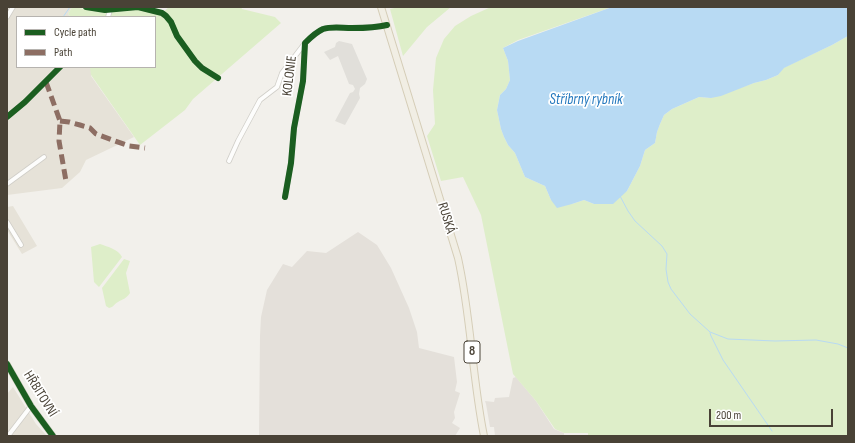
<!DOCTYPE html>
<meta charset="utf-8">
<style>
body{margin:0}
#map{position:relative;width:855px;height:443px;overflow:hidden;background:#f2f0eb;font-family:"Sofia Sans Condensed",sans-serif}
canvas{display:block}
.frame{position:absolute;inset:0;border:8px solid #494236;pointer-events:none}
.legend{position:absolute;left:16px;top:16px;width:140px;height:52px;box-sizing:border-box;background:#fff;border:1px solid #b6b3af;margin:0;padding:5px 7px;list-style:none;font-size:12px;color:#494236}
.legend li{display:flex;align-items:center;gap:8px;height:20px}
.legend b{width:20px;border:1px solid #b6b3af}
.scale{position:absolute;left:709px;top:409px;width:124px;height:18px;box-sizing:border-box;border:2px solid #494236;border-top:0;padding-left:5px;font-size:12px;line-height:14px;white-space:nowrap;color:#494236;-webkit-text-stroke:3px #fff;paint-order:stroke}
</style>
<div id="map">
<canvas width="855" height="443"></canvas>
<div class="frame"></div>
<ul class="legend">
<li><b style="height:5px;background:#1b5e20"></b>Cycle path</li>
<li><b style="height:5px;background:#8d6e63"></b>Path</li>
</ul>
<div class="scale">200 m</div>
</div>
<script>
const ctx = document.querySelector('canvas').getContext('2d');
ctx.lineJoin = 'round';
function paint(path, color) { ctx.fillStyle = color; ctx.fill(path, 'evenodd'); }
function strokePath(path, color, width, dash) { ctx.strokeStyle = color; ctx.lineWidth = width; ctx.lineCap = dash ? 'butt' : 'round'; ctx.setLineDash(dash || []); ctx.stroke(path); }
function write(font, color, halo, rows, align = 'center') {
  ctx.font = font + ' "Sofia Sans Condensed",sans-serif'; ctx.lineWidth = 3.5; ctx.setLineDash([]); ctx.textBaseline = 'middle'; ctx.strokeStyle = halo; ctx.fillStyle = color; for (const [text, x, y, turn = 0] of rows) {
    ctx.save(); ctx.translate(x, y); ctx.rotate((+turn || 0) * Math.PI / 180); ctx.textAlign = isNaN(turn) ? turn : align; if (halo) ctx.strokeText(text, 0, 0); ctx.fillText(text, 0, 0); ctx.restore();
  }
}
paint(new Path2D(`
 M7,7H72L68,14L71,17H17V67H91V76L134,137L86,160L80,172L62,188L7,195Z
 M13,206L37,246L22,254L7,230V207Z
 M13,387L36,424L47,436H7V394Z`), '#e6e2d8');
paint(new Path2D(`
 M358,232L377,245L391,268L409,308L417,332L419,348L454,357L457,382L455,391L460,393L454,412L455,418L452,423L460,428L455,436H259L260,336L261,317L267,290L283,264L292,267L307,251L326,253Z
 M516,377L536,401L554,429L564,433V436H548L539,435L534,436H495L494,427H490L486,404L485,401L494,402L495,398L509,397L513,378Z`), '#e4e0da');
paint(new Path2D(`
 M72,7L106,12L138,9L161,14L169,7H241L242,9L275,17L281,23L193,99L185,110L140,145L91,75L90,67H155V17H71L68,14Z
 M399,7H451L427,27L403,56L390,9Z
 M491,7H612L518,40L503,48L508,61L510,80L506,89L500,95L497,110L501,129L504,137L508,145L515,153L525,177L545,186L551,200L572,204L584,200L594,204L627,191L640,166L645,150L655,143L657,132L660,124L664,115L672,109L699,97L711,98L754,83L766,80L778,75L783,68L832,45L848,36V436H588V433H564L555,429L536,401L513,374L481,215L463,177L441,181L427,136L435,124L433,90L436,58L444,39L455,26L471,16Z
 M100,244C108,247 118,249 122,257L99,287L94,282L91,247Z
 M124,259L130,261L126,273L130,293C125,300 124,298 118,302C113,305 114,307 109,308L106,306L102,288Z`), '#deeec9');
paint(new Path2D(`
 M339,41L352,44L367,79L365,84L360,88L359,94L360,98L345,125L335,121L350,93L353,92L355,89L353,85L349,84L338,56L330,60L324,52L335,47L336,43Z`), '#e1dfda');
paint(new Path2D(`
 M612,7H848V36L832,45L784,68L778,75L766,80L754,83L721,96L711,98L699,97L672,109L664,115L660,124L657,132L655,143L645,150L640,166L627,191L613,204H594L584,200L572,204L557,208L551,200L545,186L525,177L515,153L508,145L504,137L501,129L497,110L500,95L506,89L510,80L508,61L503,48L518,41Z`), '#b8daf3');
strokePath(new Path2D(`
 M63,17L70,7
 M620,196L628,211L635,221L662,246L667,254L666,269L668,282L671,289L690,314L710,332L728,339L775,341L816,340L838,344L848,348
 M710,333L711,336L723,360L772,431`), '#b8daf3', 1);
const street = new Path2D(`
 M86,7L105,10L138,7L162,13L166,16L171,22L177,36L195,61L202,68L218,78
 M7,17L13,7
 M108,17L110,10
 M7,117L25,102L60,67
 M229,161L238,141L260,100L277,87L282,73L305,43
 M7,184L44,157
 M285,197L291,163L294,128L303,81L305,43C311,37 316,32 323,29C332,26 342,28 352,28C363,28 375,28 387,25
 M7,222L21,245
 M8,436L31,406`);
const secondary = new Path2D(`
 M7,364L31,406L53,436`);
const primary = new Path2D(`
 M381,7L458,258C471,316 472,377 484,436`);
strokePath(street, '#d0cec8', 5.5);
strokePath(secondary, '#d2cec1', 7);
strokePath(primary, '#d5cdb7', 8);
strokePath(street, '#fdfdfc', 4);
strokePath(secondary, '#f7f5ef', 5.5);
strokePath(primary, '#f1eee4', 6);
strokePath(new Path2D(`
 M46,82L60,121L59,141L66,181
 M60,121L69,122L80,125L90,128L96,134L129,146L145,148`), '#8d6e63', 5, [10, 5]);
strokePath(new Path2D(`
 M86,7L105,10L138,7L162,13L166,16L171,22L177,36L195,61L202,68L218,78
 M7,117L25,102L60,67
 M285,197L291,163L294,128L303,81L305,43C311,37 316,32 323,29C332,26 342,28 352,28C363,28 375,28 387,25
 M7,364L31,406L53,436`), '#1b5e20', 6);
for (const [x, y, w] of [
 [472,352,16]
]) { const box = new Path2D(); box.roundRect(x - w / 2, y - 11, w, 22, 3); ctx.fillStyle = '#fff'; ctx.fill(box); strokePath(box, '#494236', 1); }
write('bold 13px', '#494236', null, [
 ["8",472,352]
]);
write('14px', '#494236', '#fff', [
 ["KOLONIE",290,76,-83],
 ["RUSKÁ",446,218,73],
 ["HŘBITOVNÍ",40,394,58]
]);
write('italic 15px', '#2579be', '#fff', [
 ["Stříbrný rybník",586,100]
]);
</script>
